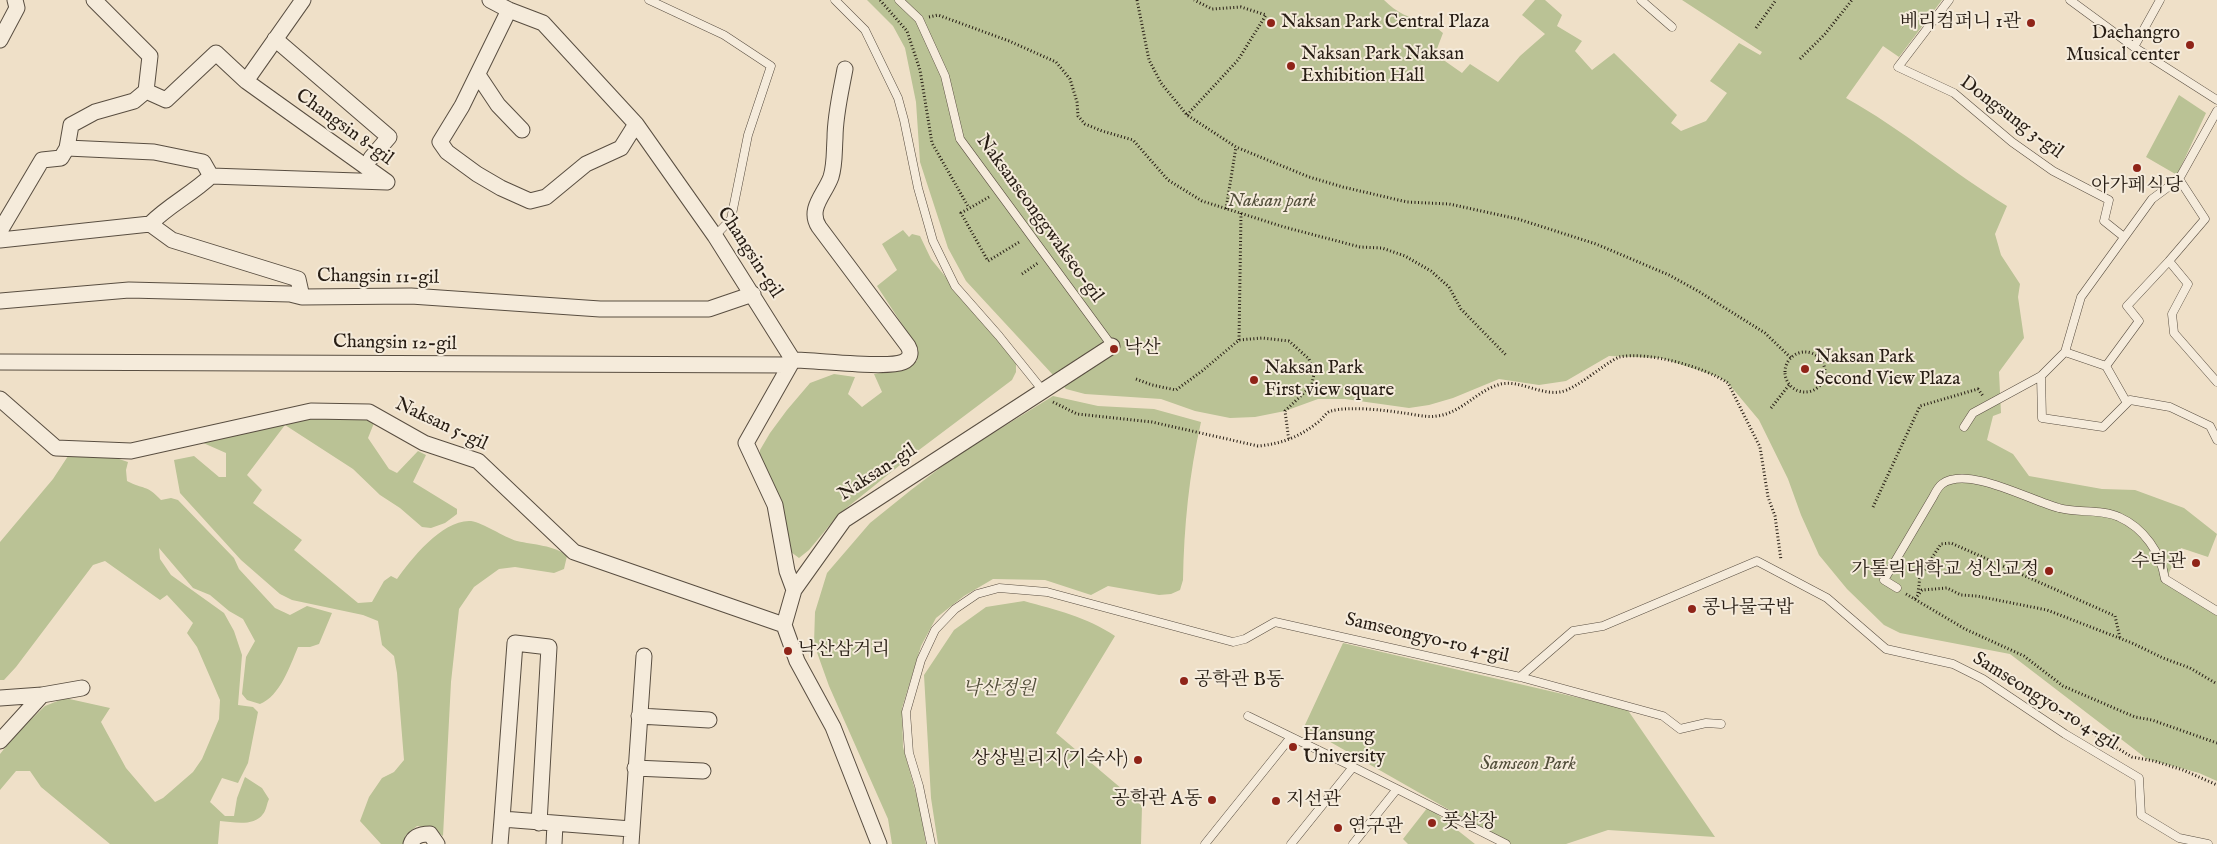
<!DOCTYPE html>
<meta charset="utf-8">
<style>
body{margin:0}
canvas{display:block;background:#efe0c8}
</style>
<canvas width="2217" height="844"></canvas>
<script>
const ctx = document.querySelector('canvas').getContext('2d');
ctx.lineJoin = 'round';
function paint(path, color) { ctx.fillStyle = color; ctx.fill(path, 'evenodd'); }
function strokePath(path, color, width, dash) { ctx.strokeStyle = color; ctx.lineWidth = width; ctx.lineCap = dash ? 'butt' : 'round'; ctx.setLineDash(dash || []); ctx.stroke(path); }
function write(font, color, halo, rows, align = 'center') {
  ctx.font = font + ' "IM FELL English","Noto Serif KR",serif'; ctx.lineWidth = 4; ctx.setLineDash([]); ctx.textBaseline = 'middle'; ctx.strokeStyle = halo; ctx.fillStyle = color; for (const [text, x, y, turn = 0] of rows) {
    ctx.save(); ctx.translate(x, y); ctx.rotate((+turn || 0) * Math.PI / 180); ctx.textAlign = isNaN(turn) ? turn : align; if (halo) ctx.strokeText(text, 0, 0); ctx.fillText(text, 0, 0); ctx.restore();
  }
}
paint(new Path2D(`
 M867,0H1384C1396,12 1410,20 1427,20L1443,33L1435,54L1462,73L1470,64L1498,82L1520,56L1545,34L1522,15L1535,0H1545L1562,15L1557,26L1582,41L1575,51L1592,70L1614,53L1677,115L1671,123L1681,131L1706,121L1727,93L1710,81L1739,43L1760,55L1762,52L1682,0H1942L1899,57L1883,46L1846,98C1902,129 1952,172 2007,206L1995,234L2001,255L2020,284L2018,297L2024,338L1999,372L2001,413L1993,416L1987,440L2013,454L2029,476L2102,489L2135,490L2184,508L2217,534L2208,557L2181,548L2165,581L2217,610V781L2199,773L2147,759L2010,654L1900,633L1884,625L1847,589L1819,555L1801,515L1788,479L1759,420L1728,383L1719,377L1661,358L1609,356L1566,381L1539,385L1499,379L1453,398L1429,405L1409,408L1345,399H1318L1285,411L1255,417L1230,418L1195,411L1161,399L1085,394L1066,389L966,281L948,248L920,162L916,102L905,48L893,26Z
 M2179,95L2206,113L2177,175L2146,157Z
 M903,230L909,237L912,234L920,236L931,259L1016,363V372L1012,380L915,453L839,514L809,550L799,558L787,549L760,462V450L770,433L787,410L810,383L834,374L855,377L848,394L862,407L882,392L874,374L903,370L917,361V347L877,286L897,270L882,244Z
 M1053,396L1098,406L1154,409L1201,422C1189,475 1184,526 1183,580L1180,590L1171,594L1159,595L1108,586L1091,595L1045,580L993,579L964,596L936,618L921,646L902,708L903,747L921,812L926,844H892L888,819L829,686L814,644L815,612L827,573L870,523L911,490L953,458Z
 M273,415L363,417L374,423L368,438L389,469L397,473L418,451L426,455L413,482L457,509V514L445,523L431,528L422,527L400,508L380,495L353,469L285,425L247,475L262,490L253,503L302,540L294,550L358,603L372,602L384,581L391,576L397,579C411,559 443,519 471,521C484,523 503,537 517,541C534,545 554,545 567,556L564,569L554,573L515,567L499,569L474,587L459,609L451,682L443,836L431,828L417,826L406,835L403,844H381L360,821L369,797L382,778L394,772L404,760L397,673L394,656L382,645L378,621L363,615L292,600L280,594L241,560L180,493L174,460L194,456L219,477H226V453L201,442L198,430L203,427Z
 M70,453L116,458L128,462L126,470L127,481C144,490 146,484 161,500L171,498L178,500L234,558L239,569L275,608L290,615L307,606L332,613L319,644L310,647H298C290,666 280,696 260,704L247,700L242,694L246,657L255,641L243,619L229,611L210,595L193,588L159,548L160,559L171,575L224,613L234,631L242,655L238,705L253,707L258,712L248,763L238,783L222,778L210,802L225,816H234L237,798L245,777L262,788L269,799C267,803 266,811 263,814C254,827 233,822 220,821L218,844H110L41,787L30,771H16L0,790V754L16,734L45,706L65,698L110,708L101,722L126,768L155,802L163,798L193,772L202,759L219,719L220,700L197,647L187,633L193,623L167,595L160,600L105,561L93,565L16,667L4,680H0V542L53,479Z
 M1024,601C1056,610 1087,617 1115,636L1056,733L1142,806L1141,844H938L931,798L924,675L954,630L986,607Z
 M1343,643L1627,709L1715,837L1608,830L1566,844H1509L1304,727Z
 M1428,807L1475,844H1408L1403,839Z`), '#bac295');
const service = new Path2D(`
 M649,0L724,35L771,66L748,135L731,219L715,236
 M835,0L865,30L898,98L904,120L918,188L933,241L955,286L999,336L1044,392
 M899,0L919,19L945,76L960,139L1112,346
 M1641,0L1672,27
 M1949,0L1898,67L1954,93L2012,142L2053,171L2109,200L2104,221L2124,237
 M2070,0L2134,47
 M2160,0L2134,47L2217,100
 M2179,179L2205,219L2169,261L2188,284L2172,314L2174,333L2217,382
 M2065,352L2106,366L2127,403
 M2106,366L2139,321L2127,306L2169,261
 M2041,376L2042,418L2103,427L2130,400L2170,407L2210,426L2217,440
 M1964,427L1973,413L2041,376L2065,352L2081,297L2152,199L2179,179L2217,111
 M1897,588L1884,580L1933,497C1935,493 1938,487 1942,484C1968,465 2031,501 2059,508C2076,513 2103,509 2119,517C2144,528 2161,553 2165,579L2217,611
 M1520,677L1573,631L1603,626L1757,561L1827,598L1886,649L1953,664L1983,679L2065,734L2139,778L2141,815L2179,838L2208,844
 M1248,716L1353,767
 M1397,789L1506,844
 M931,844L919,786L909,753L906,712L921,660L935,630L955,609L977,594L999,588L1047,592L1233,642L1245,639L1275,622L1520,677L1663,716L1680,729L1706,723L1721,724
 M1205,844L1291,737
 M1291,844L1353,767L1397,789L1353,844`);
const minor = new Path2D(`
 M94,0L150,56L146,91L134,101L95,112L71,125L67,148L154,152L203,162L211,176C192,194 169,205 150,224L172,240L298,279L302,297
 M490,0L509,10L543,23L636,124L715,236L793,360L746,443L775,505L787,571L794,590
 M509,10L462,106L440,142L447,152L477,174L501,188L530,201L546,197L586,164L621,148L636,124
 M275,39L389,137L371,158
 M0,40L17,8L15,0
 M478,75L498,105L522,130
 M246,81L303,0
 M146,91L166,100L216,53L246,81L387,182
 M211,176L387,182
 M0,231L42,160L61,158L67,148
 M0,240L150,224
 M0,301L129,290L290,294L302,297L411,296L600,309H709L753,294
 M793,360C816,360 887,369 903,362C910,359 912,353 908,346L819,227C807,209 825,194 831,177C835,164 834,152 835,138C835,115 841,91 845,69
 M0,362L790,365
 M0,399L56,448L131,451L311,411L369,412L424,443L478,461L574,552L784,625
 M42,695L82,688
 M0,698L42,695L0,741
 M639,716L709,720
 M635,768L703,771
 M502,819L515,643L549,647L539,823
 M411,844C414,835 422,834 430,834L437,844
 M500,844L502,819L631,829
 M554,844L555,824
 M631,844L644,656
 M879,844L833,727L797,661L784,625L794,590L844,520L1112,346`);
strokePath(service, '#594e41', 9);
strokePath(minor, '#594e41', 17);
strokePath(new Path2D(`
 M880,0L907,31L920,70L932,143L969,208
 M1137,0L1149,60L1161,83L1187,115L1236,147L1309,177L1343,187L1407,202L1449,204L1477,210L1518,219L1596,244L1669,275L1698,291L1765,333L1791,358
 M929,17L938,15L1009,41L1056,62L1070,79L1077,102L1078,116L1085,124L1102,131L1133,140L1168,180L1202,201L1284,227L1360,247L1382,248L1405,256L1431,271L1449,287L1461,309L1506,355
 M1756,28L1776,0
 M1800,59L1825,34L1852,0
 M1187,115L1238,60L1266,15L1241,7L1212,9L1194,0
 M989,197L961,213L988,261L1021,241
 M1226,209L1236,147
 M1022,274L1038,263
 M1239,340L1241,213
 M1785 372a20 20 0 1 1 40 0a20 20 0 1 1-40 0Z
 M1136,379L1152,385L1176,390L1202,371L1239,340L1262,338L1289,341L1309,359L1314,374L1312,384L1307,390L1285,411L1289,441
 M1053,402L1077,414L1152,422L1258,446C1281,444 1299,437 1317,423C1322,420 1326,412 1331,411C1349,406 1384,410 1403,413C1414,414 1426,418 1437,416C1462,413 1477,390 1501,384C1520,380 1540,395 1560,392C1577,389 1602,365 1619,357C1649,351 1704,367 1728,383L1760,447L1768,497L1775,516L1781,560
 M1771,408L1789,385
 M1873,507L1920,406L1978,389L1983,396
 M1918,593L1920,576L1941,544L1951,543L2115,616L2120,638
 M1906,594L1965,629L2024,656L2063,686L2135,717L2152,720L2217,743
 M1915,599L1922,590L1947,588L1961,595L1977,596L2047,610L2132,643L2163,658L2190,668L2217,684
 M2045,704L2132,757L2154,761L2183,770L2217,785`), '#271d14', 3, [1, 2.5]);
strokePath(service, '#f5ebdb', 8);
strokePath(minor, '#f5ebdb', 15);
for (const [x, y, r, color] of [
 [1271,23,5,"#8f2418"],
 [2031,23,5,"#8f2418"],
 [2190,45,5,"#8f2418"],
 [1291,66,5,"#8f2418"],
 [2137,168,5,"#8f2418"],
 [1114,349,5,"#8f2418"],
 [1805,369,5,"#8f2418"],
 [1254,380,5,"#8f2418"],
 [2196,563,5,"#8f2418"],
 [2049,571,5,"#8f2418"],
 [1692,609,5,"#8f2418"],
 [788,651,5,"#8f2418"],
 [1184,681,5,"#8f2418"],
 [1293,747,5,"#8f2418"],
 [1138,760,5,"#8f2418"],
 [1212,800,5,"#8f2418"],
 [1276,801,5,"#8f2418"],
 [1432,823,5,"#8f2418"],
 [1338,828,5,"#8f2418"]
]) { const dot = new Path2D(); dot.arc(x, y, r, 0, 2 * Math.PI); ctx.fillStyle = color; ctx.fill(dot); strokePath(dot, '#f5ebdb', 2); }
write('19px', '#271d14', '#f5ebdb', [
 ["Naksan Park Central Plaza",1281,23],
 ["베리컴퍼니 1관",2021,23,"right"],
 ["Daehangro",2180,34,"right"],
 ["Musical center",2180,56,"right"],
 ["Naksan Park Naksan",1301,55],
 ["Exhibition Hall",1301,77],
 ["아가페식당",2137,187,"center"],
 ["낙산",1124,349],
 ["Naksan Park",1815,358],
 ["Second View Plaza",1815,380],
 ["Naksan Park",1264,369],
 ["First view square",1264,391],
 ["수덕관",2186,563,"right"],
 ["가톨릭대학교 성신교정",2039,571,"right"],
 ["콩나물국밥",1702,609],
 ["낙산삼거리",798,651],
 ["공학관 B동",1194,681],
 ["Hansung",1303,736],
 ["University",1303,758],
 ["상상빌리지(기숙사)",1128,760,"right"],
 ["공학관 A동",1202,800,"right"],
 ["지선관",1286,801],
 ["풋살장",1442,823],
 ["연구관",1348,828]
], 'left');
write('19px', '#271d14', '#f5ebdb', [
 ["Dongsung 3-gil",2011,118,37],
 ["Changsin 8-gil",344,128,36],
 ["Naksanseonggwakseo-gil",1039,219,54],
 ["Changsin-gil",749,253,57],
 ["Changsin 11-gil",378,278,1],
 ["Changsin 12-gil",395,344,1],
 ["Naksan 5-gil",441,425,25],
 ["Naksan-gil",878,473,-33],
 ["Samseongyo-ro 4-gil",1427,639,13],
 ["Samseongyo-ro 4-gil",2045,702,32]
]);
write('italic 19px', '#534f3b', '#f5ebdb', [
 ["Naksan park",1272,202],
 ["낙산정원",999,690],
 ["Samseon Park",1528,765]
]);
</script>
